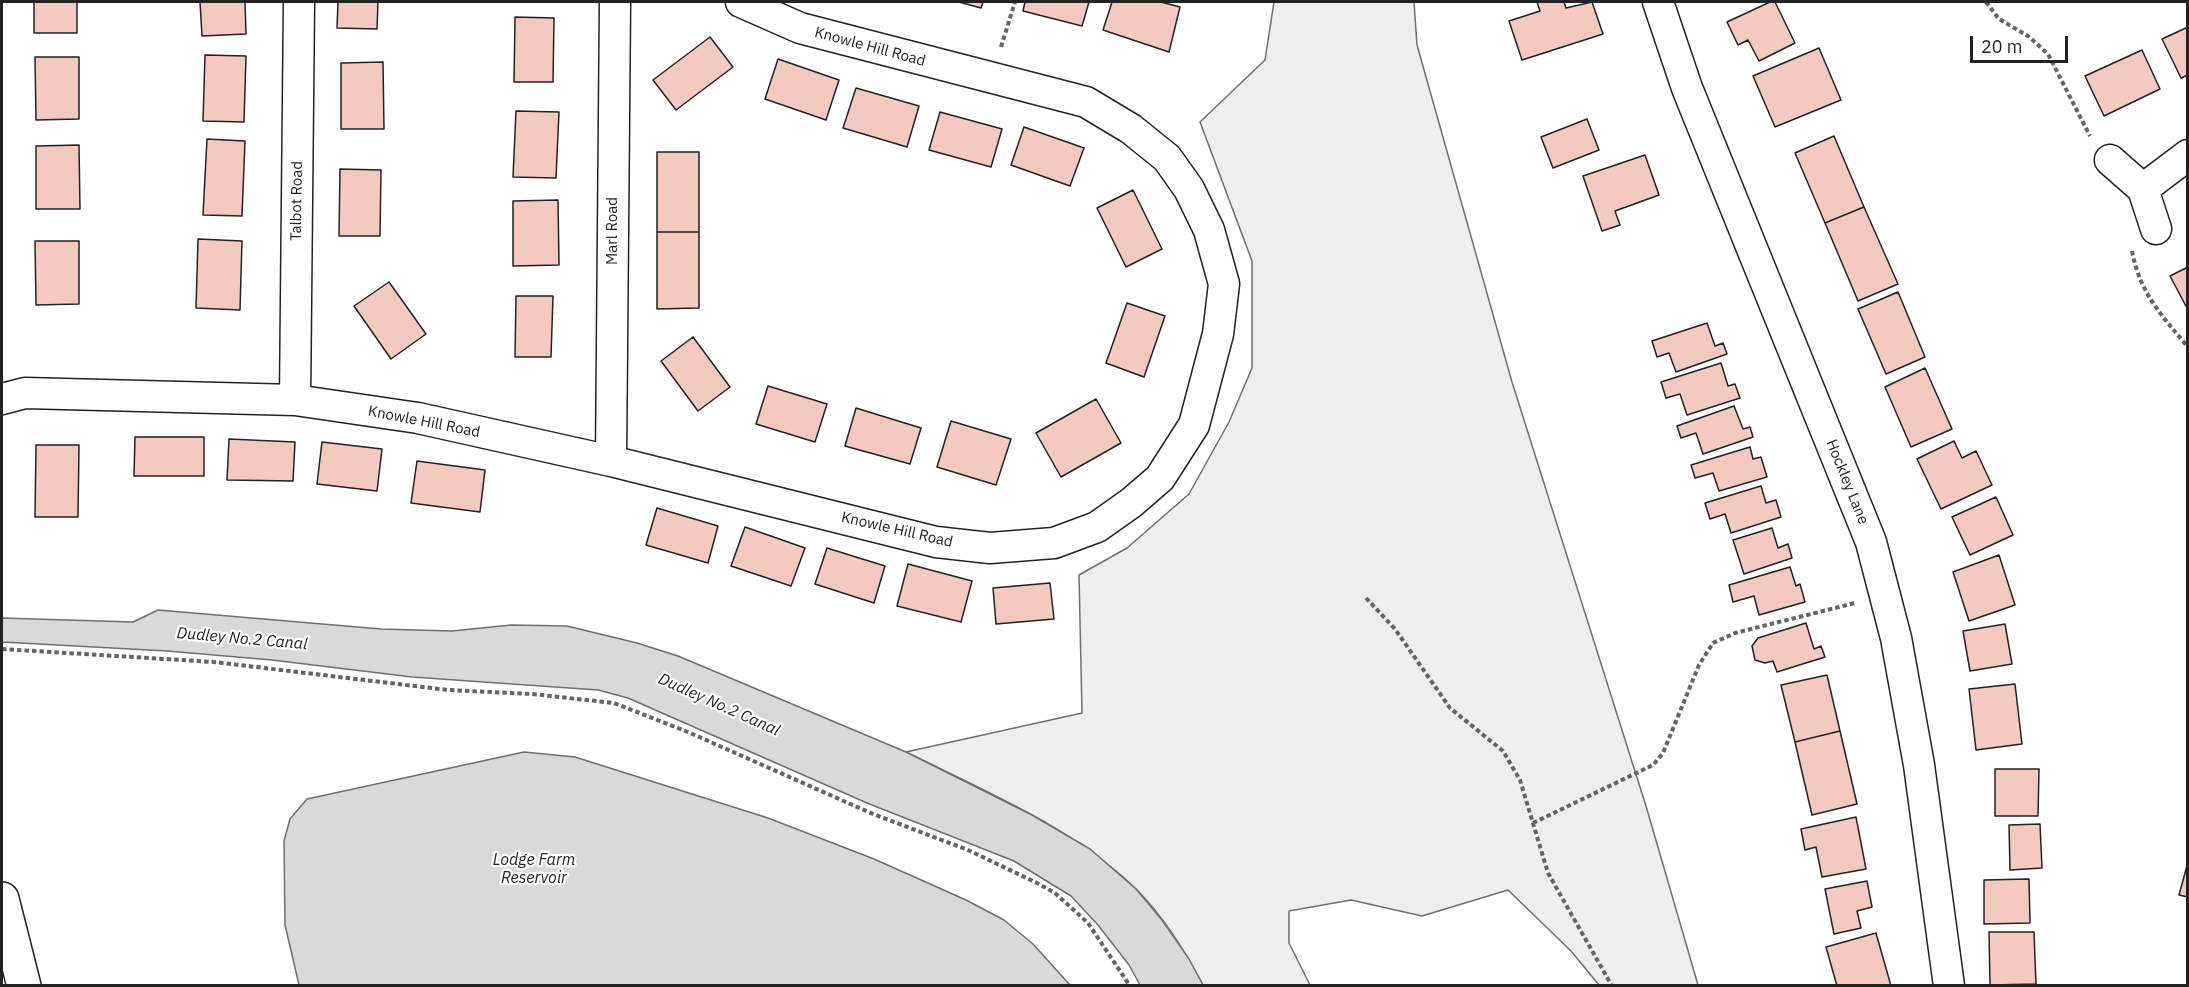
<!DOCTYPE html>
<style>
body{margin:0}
#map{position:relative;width:2189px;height:987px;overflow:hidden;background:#fff;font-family:"IBM Plex Sans",sans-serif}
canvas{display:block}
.frame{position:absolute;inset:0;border:3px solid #222;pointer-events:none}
.scale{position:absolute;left:1970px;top:36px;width:98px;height:27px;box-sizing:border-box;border:3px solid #222;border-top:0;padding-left:8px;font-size:18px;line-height:21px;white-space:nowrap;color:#222;-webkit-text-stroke:4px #fff;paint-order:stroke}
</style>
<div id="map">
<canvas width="2189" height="987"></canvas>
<div class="frame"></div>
<div class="scale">20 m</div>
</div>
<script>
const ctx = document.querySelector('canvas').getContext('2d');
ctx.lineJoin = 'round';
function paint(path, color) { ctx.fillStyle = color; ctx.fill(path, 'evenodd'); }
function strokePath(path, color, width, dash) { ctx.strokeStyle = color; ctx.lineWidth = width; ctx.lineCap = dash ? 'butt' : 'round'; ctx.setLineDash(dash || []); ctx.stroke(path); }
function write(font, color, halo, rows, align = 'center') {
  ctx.font = font + ' "IBM Plex Sans",sans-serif'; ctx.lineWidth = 4.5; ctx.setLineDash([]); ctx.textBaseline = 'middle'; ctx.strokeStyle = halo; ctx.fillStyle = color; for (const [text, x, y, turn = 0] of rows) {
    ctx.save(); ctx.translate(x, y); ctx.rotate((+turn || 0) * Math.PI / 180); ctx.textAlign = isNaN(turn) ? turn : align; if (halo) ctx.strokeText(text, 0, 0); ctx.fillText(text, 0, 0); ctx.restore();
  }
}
const green = new Path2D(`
 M1274,2H1414L1417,45L1512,382L1646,806L1698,985H1599L1571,951L1508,890L1422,916L1351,900L1289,911V943L1310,985H1203C1185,952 1163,915 1135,888C1070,826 985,791 906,752L1082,713L1079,575L1127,548L1189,494L1229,422L1252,368V261L1200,122L1265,60Z`);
paint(green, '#eee');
strokePath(green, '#6f6f6f', 1.5);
const water = new Path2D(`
 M158,610L381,629L452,631L511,625L567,626L637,643L678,656L906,752L1032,815L1090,849L1136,889L1162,920L1189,959L1203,985H1140L1129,965L1098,925L1071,896L1014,861L867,803L628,698L598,690L412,677L272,660L167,651L2,642V618L133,622Z
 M524,752L575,757L768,818L874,859L966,900L1004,920L1033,944L1070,985H299L285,925L284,841L290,819L307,799Z`);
paint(water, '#d9d9d9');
strokePath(water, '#6f6f6f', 1.5);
const building = new Path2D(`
 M34,2H77V33H34Z
 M200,2H245L246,34L202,36Z
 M338,2H378L377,29L337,28Z
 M959,2H983L981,8Z
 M1025,2H1089L1082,26L1023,11Z
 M1112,2H1161L1180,7L1169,52L1103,30Z
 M1537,2H1564L1566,8L1592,2L1603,34L1522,60L1509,21L1540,11Z
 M1770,2H1775L1795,43L1759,61L1748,40L1738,45L1727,22Z
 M515,17L554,18L553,82H514Z
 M2188,27V75L2181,78L2162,39Z
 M710,37L733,67L676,110L653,80Z
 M1819,48L1841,100L1775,127L1753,76Z
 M2142,50L2160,89L2104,116L2085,76Z
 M205,55L246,56L244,122L203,121Z
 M35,57H79V119L36,120Z
 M778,59L839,80L826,120L765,99Z
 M383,62L384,129H341V63Z
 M856,88L919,106L907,147L843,128Z
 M516,111L559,112L556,178L513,177Z
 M940,112L1002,129L991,167L929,150Z
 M1587,119L1599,150L1553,168L1541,137Z
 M1024,127L1084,148L1070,186L1011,165Z
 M1834,136L1864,207L1825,223L1795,153Z
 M207,139L245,141L242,216L203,215Z
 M79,145L80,209H36V146Z
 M657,152H699V232H657Z
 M1645,155L1659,195L1615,211L1620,225L1602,231L1583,176Z
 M340,169L381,170L380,236H339Z
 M1133,190L1162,249L1126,267L1097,208Z
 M558,200L559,265L513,266V201Z
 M1864,207L1898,284L1858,301L1825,223Z
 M657,232H699V308L657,309Z
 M198,239L242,241L240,310L196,308Z
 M35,241H79V304L36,305Z
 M2188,267V310L2170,276Z
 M389,282L426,334L391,359L354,306Z
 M1898,292L1925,357L1886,374L1858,309Z
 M516,296H553L551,357H515Z
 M1127,303L1165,316L1144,377L1106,363Z
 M1707,323L1715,346L1723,343L1727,354L1676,372L1669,353L1657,357L1652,341Z
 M693,337L730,387L698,411L661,361Z
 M1721,363L1728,386L1735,384L1740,398L1687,415L1680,394L1666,398L1661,382Z
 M1925,368L1952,429L1911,447L1885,387Z
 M768,386L827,404L815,442L756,424Z
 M1096,399L1121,443L1061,477L1036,433Z
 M1734,406L1743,429L1750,427L1753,437L1703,454L1696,433L1681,438L1677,426Z
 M856,408L921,428L910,464L845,446Z
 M951,421L1011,439L996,485L937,467Z
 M135,437H204V476H134Z
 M229,439L295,442L293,481L227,480Z
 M1954,441L1962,458L1976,451L1992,485L1941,509L1917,459Z
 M322,442L382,449L377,491L317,484Z
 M36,445H79L78,517H35Z
 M1750,447L1753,459L1761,457L1767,477L1719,491L1713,473L1695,478L1691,465Z
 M417,461L485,470L480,512L411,503Z
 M1761,486L1766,503L1776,500L1781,517L1731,533L1725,514L1710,519L1705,503Z
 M1996,497L2013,535L1970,555L1952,517Z
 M657,508L718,526L708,563L646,545Z
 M745,527L805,548L791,586L731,566Z
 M1772,528L1778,548L1788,544L1792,558L1744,574L1733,540Z
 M827,548L885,566L874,603L815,584Z
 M1999,555L2015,605L1969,621L1953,572Z
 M908,564L972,581L961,622L897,606Z
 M1790,567L1796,586L1800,584L1805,602L1759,615L1754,596L1733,602L1729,585Z
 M1050,583L1054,619L996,624L993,588Z
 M1806,623L1814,649L1821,646L1825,657L1777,672L1773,661L1765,663L1755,660L1752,646L1758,638Z
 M2005,624L2012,664L1970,671L1963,631Z
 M1827,675L1840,731L1795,742L1781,685Z
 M2015,684L2022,744L1976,750L1969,689Z
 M1840,731L1857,804L1812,815L1795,742Z
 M1995,769H2039L2038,816H1995Z
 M1856,817L1866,869L1822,877L1816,847L1805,850L1801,829Z
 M2040,824L2042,868L2010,870L2009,825Z
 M2188,862V897L2179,895Z
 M2029,879L2030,923L1984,924V880Z
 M1867,881L1872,907L1857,911L1861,928L1834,934L1825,889Z
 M1989,932H2034L2036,984L1990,985Z
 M1876,933L1891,986H1837L1826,947Z`);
paint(building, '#f3c9c0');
strokePath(building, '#222', 1.5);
const minor = new Path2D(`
 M1658,2L1687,88L1871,542L1896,638L1919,765L1949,986
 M2110,160L2143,189L2156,229
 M2143,189L2188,155
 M2,399L25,393L295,400L418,418L611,461L936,542L990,548L1054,543L1097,527L1131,503L1160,478L1194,425L1218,334L1224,284L1209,230L1189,189L1167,158L1131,129L1086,102L800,28L741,2
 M295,400L299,2
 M611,461L615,2`);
const tertiary = new Path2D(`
 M2,899L24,986`);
strokePath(minor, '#222', 33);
strokePath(tertiary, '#222', 36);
strokePath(new Path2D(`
 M1986,2L1999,19L2028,36L2048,54L2090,136
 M1001,47L1015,2
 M2132,251C2140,293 2161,315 2188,347
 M1366,598L1395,629L1450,708L1503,751L1520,780L1548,873L1612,986
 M2,649L214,662L448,690L532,694L614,703L688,732L873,814L968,850L1037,883L1055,893L1088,923L1130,986
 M1533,823L1653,765L1663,753L1699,665L1713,643L1735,633L1855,603`), '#646464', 4, [4.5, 3]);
strokePath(minor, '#fff', 30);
strokePath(tertiary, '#fff', 33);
write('15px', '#222', '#fff', [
 ["Knowle Hill Road",870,47,15],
 ["Talbot Road",297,201,-89],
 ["Marl Road",613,231,-90],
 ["Knowle Hill Road",424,422,11],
 ["Hockley Lane",1847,482,68],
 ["Knowle Hill Road",897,530,13]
]);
write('italic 16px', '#222', '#fff', [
 ["Dudley No.2 Canal",242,639,5],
 ["Dudley No.2 Canal",719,705,24],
 ["Lodge Farm",534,860],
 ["Reservoir",534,878]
]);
</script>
